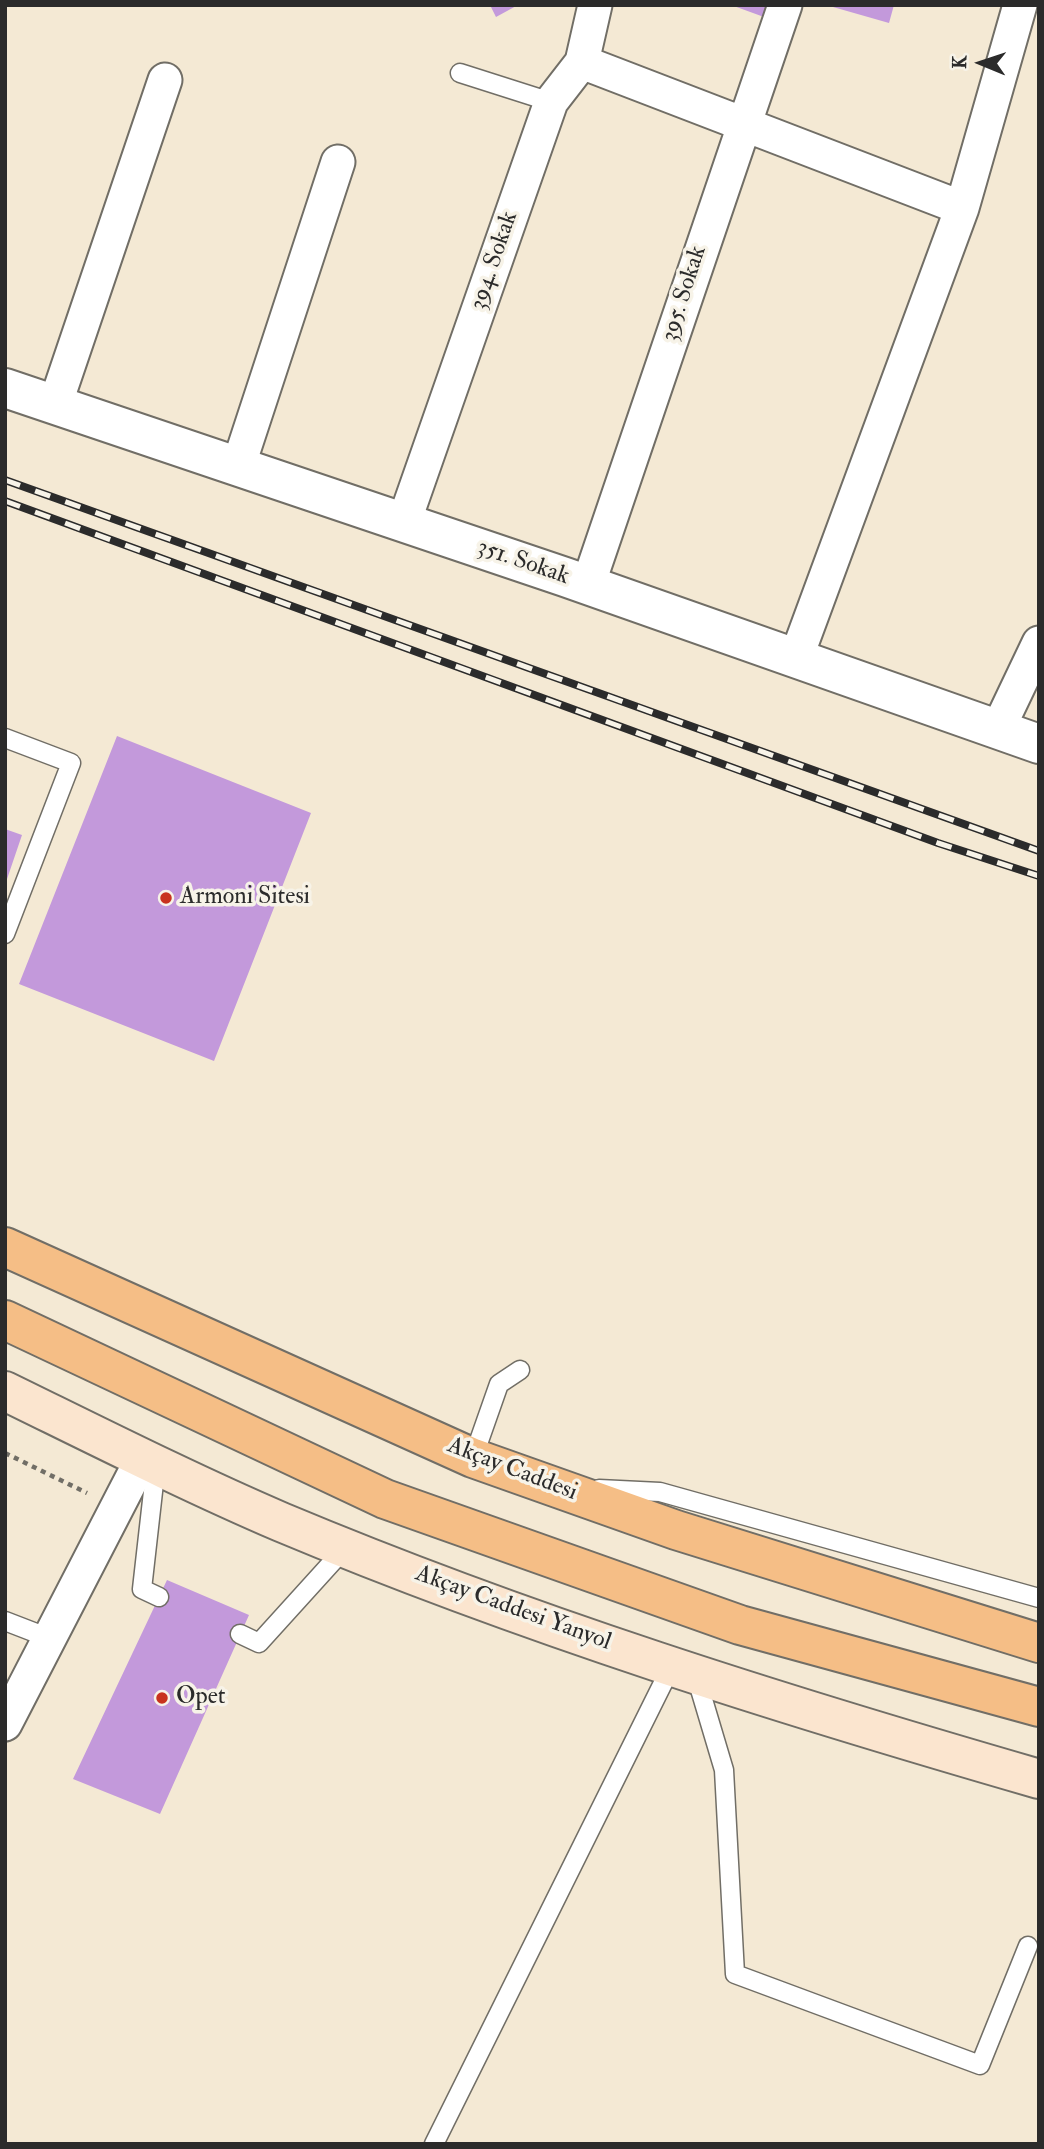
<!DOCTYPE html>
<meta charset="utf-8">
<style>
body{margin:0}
#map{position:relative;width:1044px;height:2149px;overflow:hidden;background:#f4e9d4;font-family:"IM FELL Double Pica",serif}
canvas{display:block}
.frame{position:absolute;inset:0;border:7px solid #2b2b2b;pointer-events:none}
.north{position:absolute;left:946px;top:28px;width:70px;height:70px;-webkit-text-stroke:5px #f7f3e8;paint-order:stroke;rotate:272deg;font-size:19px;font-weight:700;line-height:28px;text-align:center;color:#2b2b2b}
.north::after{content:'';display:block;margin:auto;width:24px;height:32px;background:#2b2b2b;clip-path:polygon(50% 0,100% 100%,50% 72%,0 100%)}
</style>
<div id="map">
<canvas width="1044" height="2149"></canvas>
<div class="frame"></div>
<div class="north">K</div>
</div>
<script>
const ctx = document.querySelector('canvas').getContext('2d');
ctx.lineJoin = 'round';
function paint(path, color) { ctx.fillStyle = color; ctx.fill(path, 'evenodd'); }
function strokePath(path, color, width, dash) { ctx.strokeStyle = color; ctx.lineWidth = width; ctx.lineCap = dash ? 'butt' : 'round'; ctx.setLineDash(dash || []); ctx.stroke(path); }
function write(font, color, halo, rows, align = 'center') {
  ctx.font = font + ' "IM FELL Double Pica",serif'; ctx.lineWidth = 7; ctx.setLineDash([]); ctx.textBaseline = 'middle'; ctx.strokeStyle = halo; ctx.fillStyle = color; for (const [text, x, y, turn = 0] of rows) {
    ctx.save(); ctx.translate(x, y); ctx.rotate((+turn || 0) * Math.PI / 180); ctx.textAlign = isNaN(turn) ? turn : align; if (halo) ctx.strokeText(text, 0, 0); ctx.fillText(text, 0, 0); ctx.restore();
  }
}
paint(new Path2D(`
 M490,5H518L496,17Z
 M731,5H781L775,21Z
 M826,5H894L889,23Z
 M117,736L311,813L214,1061L19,984Z
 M5,829L22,835L6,882H5Z
 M167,1580L249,1615L160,1814L73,1779Z`), '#c399db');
const service = new Path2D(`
 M460,73L551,102
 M5,738L71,763L5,934
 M473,1458L499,1384L520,1370
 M156,1465L142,1589L159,1597
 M599,1489L660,1492L1039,1598
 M5,1621L49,1638
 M240,1634L259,1643L346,1547
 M696,1676L724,1770L735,1974L980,2065L1028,1946
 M434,2144L672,1665`);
const minor = new Path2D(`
 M582,62L962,208L796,658
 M962,208L1020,5
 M55,405L165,80
 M238,467L338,162
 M404,522L551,102L582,62L595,5
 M588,585L785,5
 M998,729L1039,643
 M5,1724L142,1459`);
const tertiary = new Path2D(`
 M5,388L565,577L1039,744`);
const secondary = new Path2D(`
 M5,1391C97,1436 188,1482 281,1522C527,1625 783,1705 1039,1779`);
const trunk = new Path2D(`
 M5,1247L473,1458L676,1530L1039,1643
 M5,1320L385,1499L740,1625L1039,1707`);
strokePath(service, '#716e66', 21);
strokePath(minor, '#716e66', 37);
strokePath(tertiary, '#716e66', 42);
strokePath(secondary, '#716e66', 42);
strokePath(trunk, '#716e66', 42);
strokePath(new Path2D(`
 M5,1453L87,1493`), '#716e66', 4.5, [5, 5]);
strokePath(service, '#fff', 18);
strokePath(minor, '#fff', 33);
strokePath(tertiary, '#fff', 38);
strokePath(secondary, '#fbe5cf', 38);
strokePath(trunk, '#f5be86', 38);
const rail = new Path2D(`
 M5,480L1039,851
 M5,501L938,843L1039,876`);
strokePath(rail, '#2b2b2b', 8);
strokePath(rail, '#f7f3e8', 5, [16]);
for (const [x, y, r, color] of [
 [166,898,7,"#c8321e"],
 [162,1698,7,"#c8321e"]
]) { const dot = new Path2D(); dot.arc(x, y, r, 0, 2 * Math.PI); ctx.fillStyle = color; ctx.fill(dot); strokePath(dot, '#f7f3e8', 2.5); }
write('24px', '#2b2b2b', '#f7f3e8', [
 ["394. Sokak",495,261,-71],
 ["395. Sokak",685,294,-72],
 ["351. Sokak",523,563,19],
 ["Akçay Caddesi",512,1470,21],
 ["Akçay Caddesi Yanyol",513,1609,20]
]);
write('24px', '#2b2b2b', '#f7f3e8', [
 ["Armoni Sitesi",180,898],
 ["Opet",176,1698]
], 'left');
</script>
